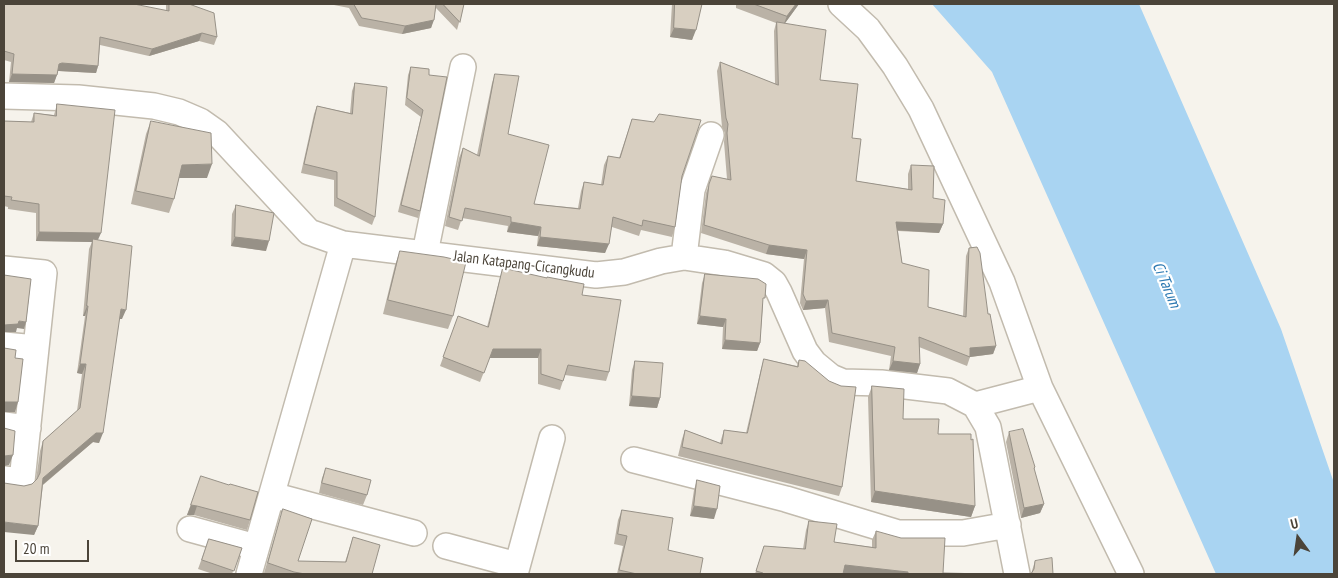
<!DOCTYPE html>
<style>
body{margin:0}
#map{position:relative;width:1338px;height:578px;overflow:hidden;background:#f6f3ec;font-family:"PT Sans Narrow",sans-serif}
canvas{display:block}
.frame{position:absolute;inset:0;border:5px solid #4b4439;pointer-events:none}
.north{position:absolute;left:1273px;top:513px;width:50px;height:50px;-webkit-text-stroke:4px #fff;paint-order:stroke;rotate:346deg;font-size:14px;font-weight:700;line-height:20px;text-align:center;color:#4b4439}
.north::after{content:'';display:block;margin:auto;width:18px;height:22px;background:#4b4439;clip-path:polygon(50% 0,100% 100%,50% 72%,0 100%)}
.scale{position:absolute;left:15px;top:540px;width:74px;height:22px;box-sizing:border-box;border:2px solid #4b4439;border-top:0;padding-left:6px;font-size:15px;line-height:18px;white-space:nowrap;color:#4b4439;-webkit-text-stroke:4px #fff;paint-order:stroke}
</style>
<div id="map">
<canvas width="1338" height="578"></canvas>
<div class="frame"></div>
<div class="north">U</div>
<div class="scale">20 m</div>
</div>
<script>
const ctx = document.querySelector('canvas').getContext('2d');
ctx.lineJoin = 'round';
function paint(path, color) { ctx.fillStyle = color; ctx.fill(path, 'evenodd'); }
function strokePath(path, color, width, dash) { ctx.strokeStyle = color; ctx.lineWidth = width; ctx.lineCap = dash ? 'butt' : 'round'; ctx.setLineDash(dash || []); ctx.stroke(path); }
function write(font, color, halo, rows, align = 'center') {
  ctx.font = font + ' "PT Sans Narrow",sans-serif'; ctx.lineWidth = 4.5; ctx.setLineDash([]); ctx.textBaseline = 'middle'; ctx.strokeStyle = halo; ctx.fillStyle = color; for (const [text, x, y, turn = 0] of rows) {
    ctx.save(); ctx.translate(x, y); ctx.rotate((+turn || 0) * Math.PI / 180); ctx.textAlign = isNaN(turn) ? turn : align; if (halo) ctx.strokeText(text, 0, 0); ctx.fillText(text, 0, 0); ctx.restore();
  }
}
paint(new Path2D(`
 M932,4H1139L1281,329L1334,483V574H1216L992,72Z`), '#a9d4f2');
const minor = new Path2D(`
 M841,4L868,29L895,66L921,109L1002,282L1040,388L1131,574
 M4,96L78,98L154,106L179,112L200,121L217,133L309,232L343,244L596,275L624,272L661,261L684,257L724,263L764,275L774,283L779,292L805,351L814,363L831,377L843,382L881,383L948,391L975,405L988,427L1017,574
 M425,253L463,67
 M684,257L692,190L711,135
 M4,269L44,273L36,348
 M4,345L36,348L22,481L4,479
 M975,405L1040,388
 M4,425L28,428
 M634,460L786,499L898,533H963L1008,525
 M272,495L414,533
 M190,529L256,547
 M446,546L517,565
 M249,574L343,244
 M515,574L552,438`);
strokePath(minor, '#c2bbae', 28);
strokePath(minor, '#fff', 25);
paint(new Path2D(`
 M4,4L166,10V4H189L217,37L214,45L199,41L149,56L100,45L98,66L96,73L59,71H58L54,83L9,82L11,62L4,60Z
 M329,4H464L457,30L436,8L431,28L402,34L359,26L349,8Z
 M672,4H702L692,40L670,37Z
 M736,4H799L785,23L820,80L852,138L856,181L908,189V174L911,165L933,198L943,224L939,233L898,231L902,263L928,307L963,316L966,256L969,248L988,314L996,346L993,354L970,357L967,366L919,347L920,364L917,373L889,370L891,356L829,342L825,308L803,310L800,303L804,259L766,254L701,233L706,193L712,176L727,179L724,142L725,133L722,127L717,71L720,62L775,84L774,31L776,23L736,8Z
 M411,67L429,69L420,211L418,218L398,212L421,117L405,105L408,75Z
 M495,74L508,134L534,204L578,208L581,191L584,182L601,185L604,165L608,156L619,158L632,119L682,176L675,227L672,237L641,230L639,236L612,227L605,253L537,246L538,236L507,232L508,226L462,218L458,230L445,226L459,158L463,148L477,155L492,83Z
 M355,83L375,217L372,225L334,206V180L301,173L314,114L317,106L350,113L352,91Z
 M57,104L122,319H119L99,443L93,442L43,485L38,526L34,535L6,484L24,486L32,484L36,480L40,451L43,441L77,411L82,374L77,373L85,316H83L89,249L92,242L36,241V213L8,209V207L4,206V121L31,122L34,113L54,115Z
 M151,121L207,178H179L174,199L169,213L131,204L146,134Z
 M236,205L266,251L231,246L232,214Z
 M400,251L453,316L448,329L383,314L395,265Z
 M503,268L582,295L609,372L606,381L565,375L560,390L538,384V358H489L480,382L440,366L458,316L487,327L500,278Z
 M705,274L763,304L760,343L757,351L722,349L723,327L697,324L702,283Z
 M764,359L797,366L799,360L842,487L839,496L678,456L682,439L685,430L720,443L724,430L746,433L761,369Z
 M635,361L660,398L657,408L629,406L632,370Z
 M872,386L903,419L938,434L975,506L971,517L871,502L868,397Z
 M1009,432L1035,467L1034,470L1044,504L1040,513L1021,518L1006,442Z
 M326,468L367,495L363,505L319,493L322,478Z
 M201,476L250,520L247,530L194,515H187Z
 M697,480L714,519L690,516L694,490Z
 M283,509L298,561L345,562L353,537L372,574H269L264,573Z
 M622,510L668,550L700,574H617L623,546L614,544L618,520Z
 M809,521L834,542L872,547V540L876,531L943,573L987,574H755L764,546L803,549L806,530Z
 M209,539L242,548L232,574H213L198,569Z
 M1035,561L1053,574H1031Z`), '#bab2a6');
paint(new Path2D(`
 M796,4H799L783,26L787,16Z
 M434,20L431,28L402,34L405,26Z
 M674,28L696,30L692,40L670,37Z
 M202,33L199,41L149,56L152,49Z
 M62,63L98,66L96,73L59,71H57L59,64Z
 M12,74L57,75L54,83L9,82Z
 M212,164L207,178H177L182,165Z
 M511,222L541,227L538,236L507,232Z
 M896,222L943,224L939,233L893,230Z
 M39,232L101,233L97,242L93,239L92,242L36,241Z
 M235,237L269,241L266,251L231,246Z
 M540,237L609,244L605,253L537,246Z
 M769,245L807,250L804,259L766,254Z
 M828,300L825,308L803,310L806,301Z
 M87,306H88L85,316H83Z
 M121,309L126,310L122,319H117Z
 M700,316L726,319L723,327L697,324Z
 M19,321L26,322L24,329L17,328L16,332H4V325Z
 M725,340L760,343L757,351L722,349Z
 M996,346L993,354L970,357V348Z
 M493,349H541L538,358H489L480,382Z
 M893,361L920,364L917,373L889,370Z
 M80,364H86L82,374L77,373Z
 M632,396L660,398L657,408L629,406Z
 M4,402H18L15,412H4Z
 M96,433H103L99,443L93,442L40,487L43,478Z
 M13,455L9,465L4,466V456Z
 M875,491L975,506L971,517L871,502Z
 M1044,504L1040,513L1021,518L1024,508Z
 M191,505L197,506L194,515H187Z
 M694,506L717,509L714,519L690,516Z
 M4,522L38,526L34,535L4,532Z
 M845,565L908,572V574H841Z`), '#979187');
const building = new Path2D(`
 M4,4H134L169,11V4H189L214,13L217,37L202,33L152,49L100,37L98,66L62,63L59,64L57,75L12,74L14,54L4,51Z
 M354,4H436L434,20L405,26L362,18Z
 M443,4H464L460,22Z
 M675,4H702L696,30L674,28Z
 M754,4H796L787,16Z
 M777,22L826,30L820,80L858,84L852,138L861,139L856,181L912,190L911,165L934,166L933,198L945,200L943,224L896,222L902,263L929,270L928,307L966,317L969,248L977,247L980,253L988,314H990L996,346L970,348V357L919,337L920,364L893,361L895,347L832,333L828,300L806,301L803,294L807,250L769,245L704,225L709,184L712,176L731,180L727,133L728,124L726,118L720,62L778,85Z
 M411,67L429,69V75L447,77L420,211L401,205L423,110L407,98Z
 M495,74L519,76L508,134L549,145L534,204L580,209L584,182L603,185L608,156L620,158L632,119L654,122L659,114L701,120L682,176L675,227L643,220L642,226L613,217L609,244L540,237L541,227L511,222V217L465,208L462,221L449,217L463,148L479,156Z
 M355,83L387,87L375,217L337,198V172L304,164L317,106L352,114Z
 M57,104L115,110L101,233L39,232V204L11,200L12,197L4,196V121L34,122V113L56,116Z
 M151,121L211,133L212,164L182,165L174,199L136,191Z
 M236,205L274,213L269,241L235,237Z
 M93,239L132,246L126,310L121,309L103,433H96L43,478L38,526L4,522V483L24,486L32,484L37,479L40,473L43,441L80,408L86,364H80L88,306H87Z
 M400,251L444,257L466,262L453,316L388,300Z
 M503,268L547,278V277L584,284L582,295L621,300L609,372L568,365L563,381L541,374V349H493L484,373L443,357L458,316L488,327Z
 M705,274L758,279L766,284L765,298H763L760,343L725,340L726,319L700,316Z
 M4,275L31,279L26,322L19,321L18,324L4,325Z
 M4,348L16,350L15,358L23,359L18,402H4Z
 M764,359L798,367L799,360L805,361L829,381L841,386L856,387L842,487L682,447L685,430L722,444L724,430L747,433Z
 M635,361L663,363L660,398L632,396Z
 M872,386L904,389L903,419H939L938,434H971V440L973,439L975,506L875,491Z
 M4,428L15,431L13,455L4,456Z
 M1023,429L1035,467L1034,468L1044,504L1024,508L1009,432Z
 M326,468L371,480L367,495L322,483Z
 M201,476L229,485L230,484L258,492L250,520L197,506L191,505Z
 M697,480L720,486L717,509L694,506Z
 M283,509L312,519L298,561L346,562L353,537L380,545L372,574H305L294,572L268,563Z
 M622,510L673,518L668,550L703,558L700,574H637L619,570L627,536L618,534Z
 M809,521L837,524L834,542L876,548V531L901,538H945L943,573L987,574H908V572L845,565L843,574H762L763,573L756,571L764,546L805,549Z
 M209,539L242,548L234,571L202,560Z
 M1052,558L1053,574H1031L1034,569L1035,561Z`);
paint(building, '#d8cfc1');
strokePath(building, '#979187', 1);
write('15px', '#4b4439', '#fff', [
 ["Jalan Katapang-Cicangkudu",524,265,7]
]);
write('italic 16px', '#2e7ab2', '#fff', [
 ["Ci Tarum",1166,285,67]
]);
</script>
